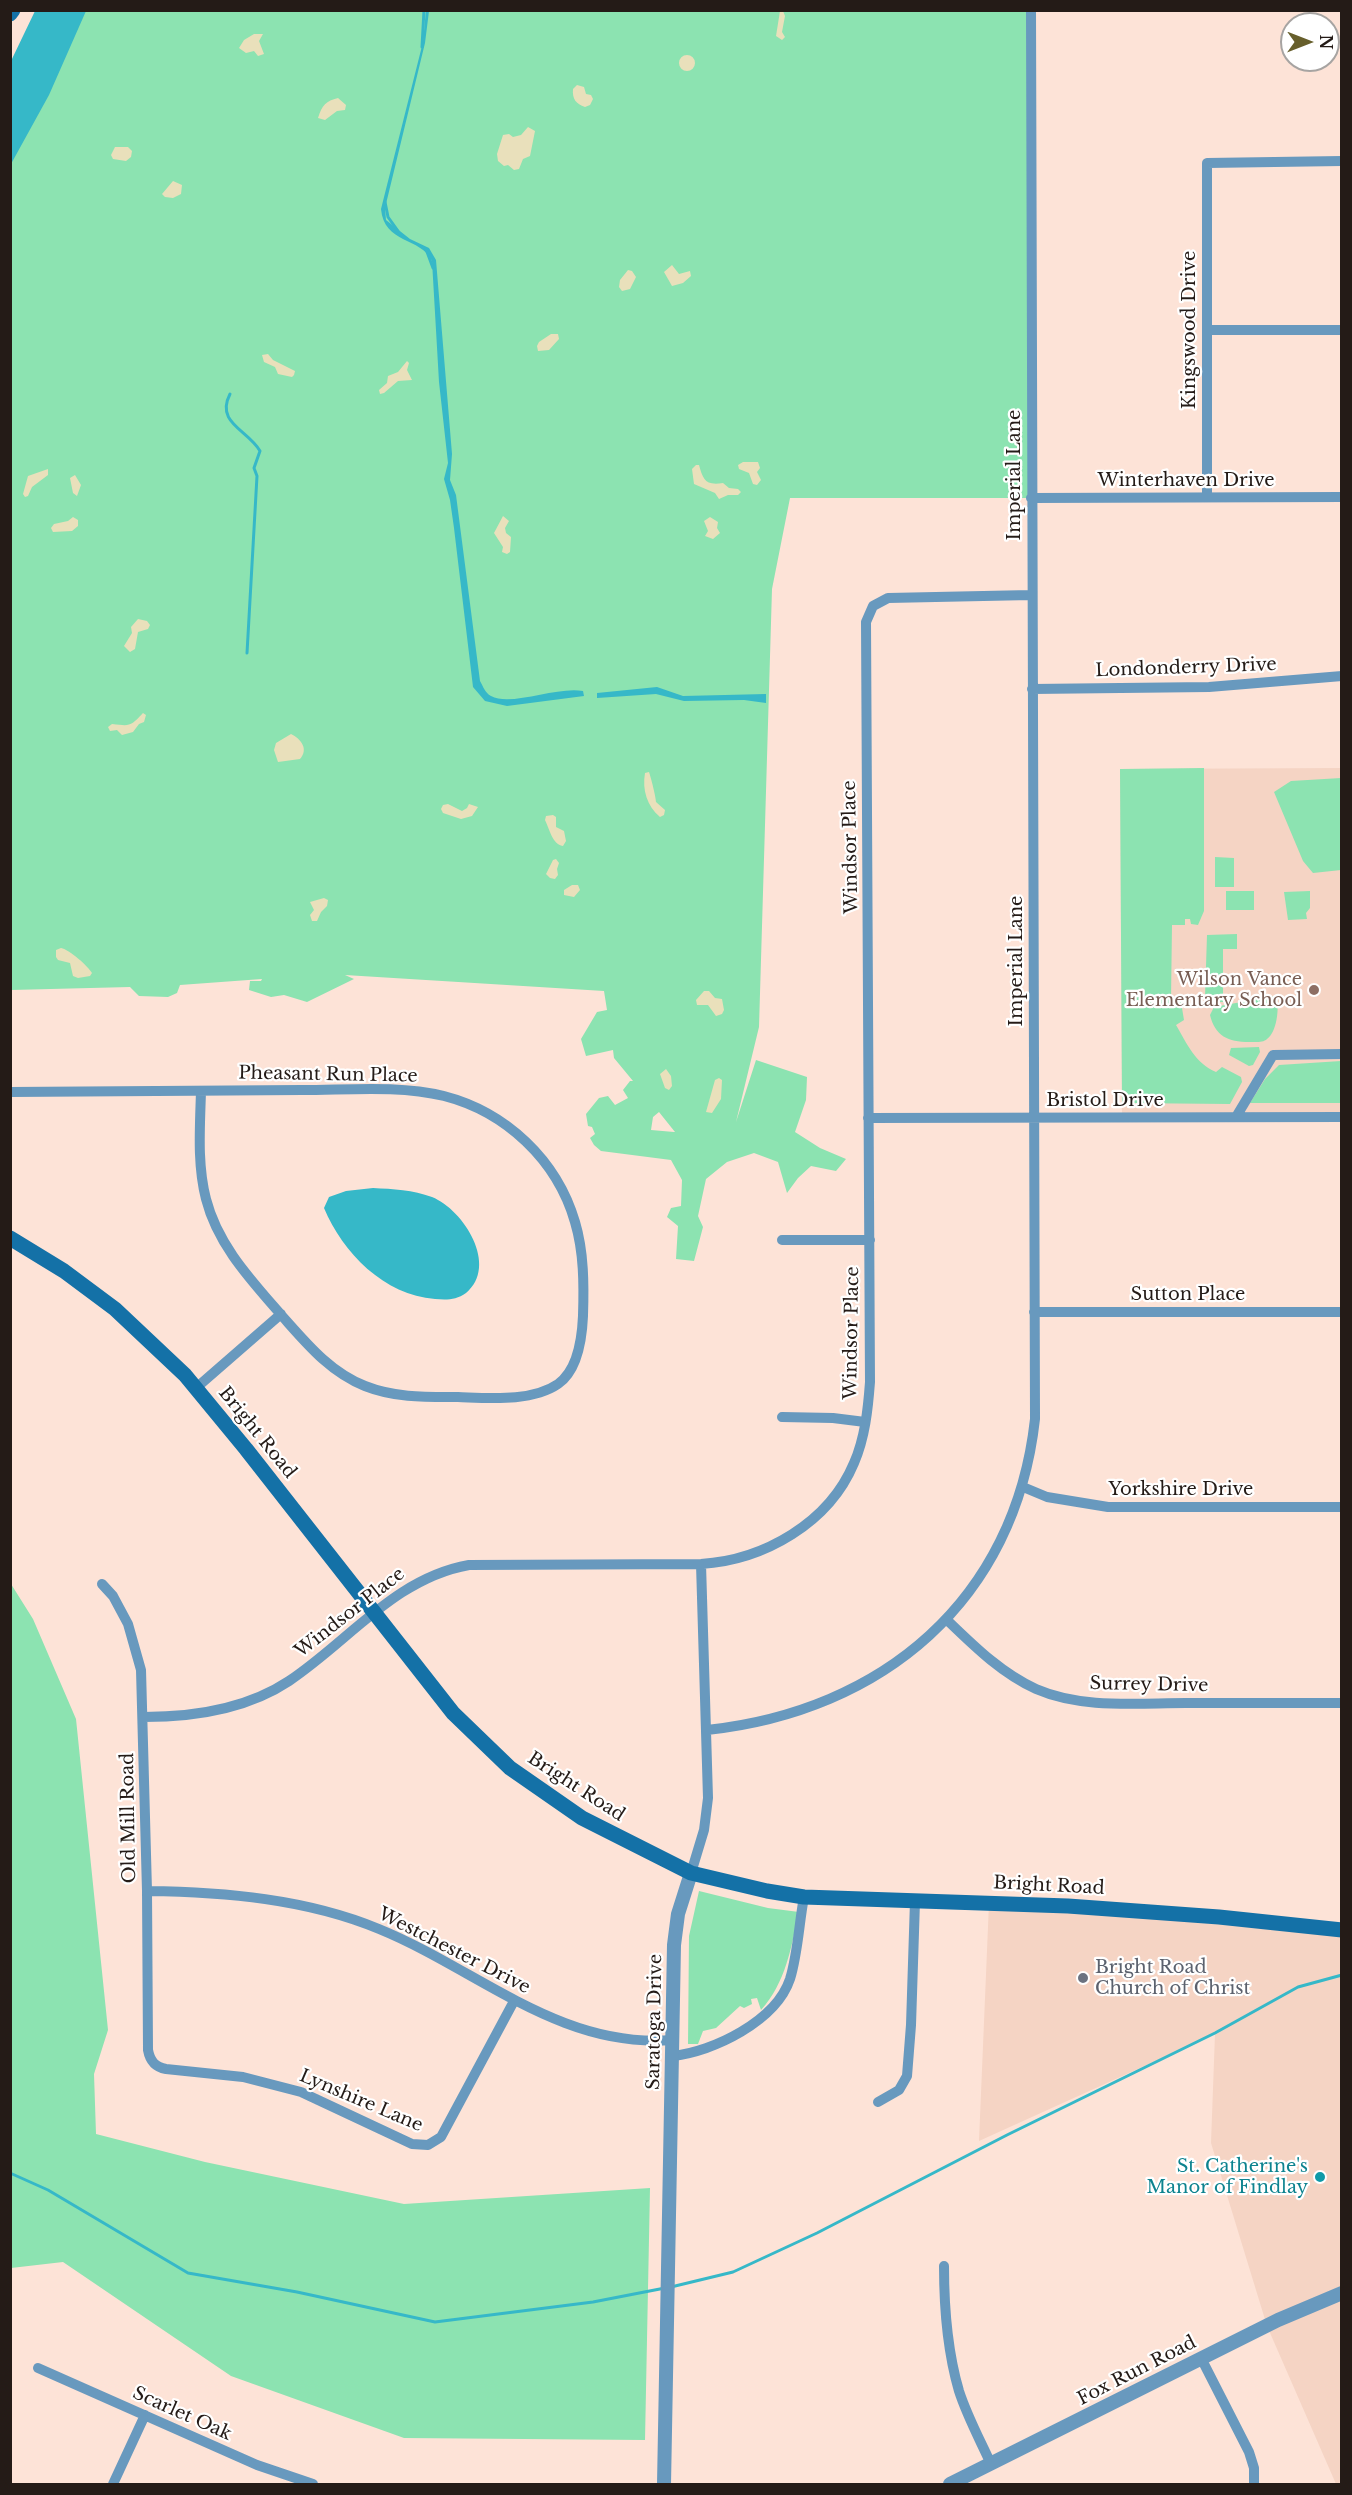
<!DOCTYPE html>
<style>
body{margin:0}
#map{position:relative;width:1352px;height:2495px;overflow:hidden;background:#fde3d7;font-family:"Libre Baskerville",serif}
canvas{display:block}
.frame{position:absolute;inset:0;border:12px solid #241b17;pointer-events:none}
.north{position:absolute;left:1280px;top:12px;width:60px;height:60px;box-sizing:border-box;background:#fff;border:2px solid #a7a4a2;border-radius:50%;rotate:90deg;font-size:16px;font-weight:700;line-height:24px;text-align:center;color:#241b17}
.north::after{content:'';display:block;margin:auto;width:21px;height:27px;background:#675f2c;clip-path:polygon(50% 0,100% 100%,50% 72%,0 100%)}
</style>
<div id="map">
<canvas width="1352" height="2495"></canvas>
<div class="frame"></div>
<div class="north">N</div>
</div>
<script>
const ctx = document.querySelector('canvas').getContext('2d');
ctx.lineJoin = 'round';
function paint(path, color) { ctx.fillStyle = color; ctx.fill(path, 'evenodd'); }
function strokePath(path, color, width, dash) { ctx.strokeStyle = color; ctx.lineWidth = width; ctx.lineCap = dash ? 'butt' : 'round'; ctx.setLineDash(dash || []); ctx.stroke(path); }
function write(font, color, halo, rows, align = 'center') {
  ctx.font = font + ' "Libre Baskerville",serif'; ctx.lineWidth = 4.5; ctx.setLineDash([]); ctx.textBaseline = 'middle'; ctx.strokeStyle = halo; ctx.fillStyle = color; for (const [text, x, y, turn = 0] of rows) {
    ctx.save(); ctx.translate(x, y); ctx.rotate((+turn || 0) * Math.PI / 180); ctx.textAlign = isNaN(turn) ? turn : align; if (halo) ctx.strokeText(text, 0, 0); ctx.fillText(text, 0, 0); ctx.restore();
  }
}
paint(new Path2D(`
 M1341,768V1117L1122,1118L1120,769Z
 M989,1903L1341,1930V2484H1336L1267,2326L1211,2143L1215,2034L979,2141Z`), '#f5d4c4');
paint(new Path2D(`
 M57,11H1031V498H790L772,589L759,1027L736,1122L756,1060L807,1077L806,1100L795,1132L820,1148L846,1159L836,1171L811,1166L798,1178L787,1193L778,1162L754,1153L727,1162L706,1179L698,1216L703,1227L694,1261L676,1259L678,1226L667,1217L671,1208L681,1206L682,1180L671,1160L601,1151L594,1145L590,1138L595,1134L592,1127L588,1126L586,1114L599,1098L608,1096L615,1105L628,1098L623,1090L630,1081H633L614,1058L613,1050L586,1056L581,1039L597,1012L607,1010L604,991L345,975L354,979L307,1002L284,995L271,997L249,990L250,981H261L262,979L180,985L177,993L168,997L139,996L130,987L11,990L10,126ZM659,1112L675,1132H674L651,1130L653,1117Z
 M1204,768V911L1198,925L1191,924L1190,919H1185V925H1172L1171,999L1181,1002L1184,1020L1176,1025C1187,1044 1195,1063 1216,1072L1222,1067L1241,1077L1242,1082L1230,1104L1122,1103L1120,769Z
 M1341,778V870L1313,873L1303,861L1274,792L1291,781Z
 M1215,857L1234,858V887H1215Z
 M1226,891H1254V910H1226Z
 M1310,891V908L1306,913L1307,919L1288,920L1284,892Z
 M1237,934V949H1223V1002H1210L1205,997L1207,935Z
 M1274,996L1277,998C1279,1009 1277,1032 1267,1039C1263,1043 1255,1042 1249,1042C1228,1042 1215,1036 1210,1015L1214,1007Z
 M1259,1047L1260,1052L1253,1065L1249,1066L1229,1055L1231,1048Z
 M1341,1061V1103H1250L1265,1079L1279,1065Z
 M11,1584L33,1619L76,1719L108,2030L94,2074L96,2134L205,2162L404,2204L650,2188L645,2440L404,2438L231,2376L63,2262L11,2268Z
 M699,1891L768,1908L799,1912C791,1948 786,1982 761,2010L757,1998L751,1999L752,2004L744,2008L740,2006L716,2028L703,2031L698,2044H688L689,1936Z`), '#8ce3b1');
paint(new Path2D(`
 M780,11H783L785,16L782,32L785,37L782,40L776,36Z
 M254,34H263L259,41L264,54L258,56L254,51L246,53L239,48L244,40Z
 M679 63a8 8 0 1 1 16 0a8 8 0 1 1-16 0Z
 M577,85L584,87L586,94L591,95L593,99L590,105L585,107C576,104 572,99 573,89Z
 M338,98L346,105L345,110L337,111L325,120L318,118C322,105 326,101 338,98Z
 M528,127L535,131L530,156L523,159L519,169L514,170L508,165L504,166L498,161L497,154L503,135L509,134L513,137L521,135Z
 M115,147H128L132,151L131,157L126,161L113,159L111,155Z
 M173,181L182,185L181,194L173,198L165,197L162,194Z
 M672,265L679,274L690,271L691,276L683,283L672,286L664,272Z
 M628,270L632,271L636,277L630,289L622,291L619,287L620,280Z
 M551,334H558L559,339L549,350L538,351L537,346L539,342Z
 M268,354L273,360L295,371L294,375L292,377L278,374L275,367L264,362L262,355Z
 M407,361L409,363L407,370L412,380L398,381L384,393L380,394L379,390L387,383L388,376L398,372Z
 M743,462H758L760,468L757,472L761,480L757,485L753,484L749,473L739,469L738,465Z
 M696,465H699C703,479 705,486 723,483L729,488L738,489L741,492L738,495H728L719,499L715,493L694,484L692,469Z
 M48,469V475L32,487L28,496L25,497L23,494L28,476Z
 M75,475L81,485L77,496L73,493L70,478Z
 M503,516L509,521L505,528L506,533L511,537L510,552L507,554L502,552L503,547L494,533Z
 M73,517L78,520V526L72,531L53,532L51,528L54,524L68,521Z
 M710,517L718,522L717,528L720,533L713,539L705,536L708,531L704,521Z
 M138,619L147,621L150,625L148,629L138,632L135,649L130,652L124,646L132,633L131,627Z
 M143,713L146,715L144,722L139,724L133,732L122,735L117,730L110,731L108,727L112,724C130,726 130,727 143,713Z
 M291,734C301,739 309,749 300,759L278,762L274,750L276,743Z
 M649,772C651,778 656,797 656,802L665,810L664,815L660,817C647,806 642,790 645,773Z
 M448,804L462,811L467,808L469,804L478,807L472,816L461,819L443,813L441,809L443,805Z
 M553,815L556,817V827L564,831L566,841L563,846C552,844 550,830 545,820L546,816Z
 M556,859L559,863L557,869L558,875L555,879L550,878L546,874L553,860Z
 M572,885H578L580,890L574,897L564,895V890Z
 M324,898L328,900L327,906L321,912L317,921H312L310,915L314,910L310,902Z
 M61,948C70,950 88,966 92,973L90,976L78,978L73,976L70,963L58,960L56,957V950Z
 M704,991H709L715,998L722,999L724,1010L722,1014L716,1016L708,1005H697L696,1000Z
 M666,1069L671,1076L672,1086L669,1090L665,1088L660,1074Z
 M719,1078L722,1080L721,1099L712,1113L706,1112L715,1080Z`), '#e9e0bb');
paint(new Path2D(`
 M426,10L429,11L425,43L385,208L386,220L410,239L429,248L436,260L452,454L450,480L456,495L480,681C483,686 485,693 491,696C511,707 557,686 583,691L584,696L507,706L485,701L473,687L454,528L450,500L444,479L448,463L439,382L432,261C421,237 384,244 381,209L423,42Z
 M35,11H86L49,95L11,164V61Z
 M657,687L683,696L766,694V703L744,700L684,701L656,694L597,698V693Z
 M373,1188C393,1189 413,1190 432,1197C464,1210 499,1266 466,1293C456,1300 447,1300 435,1299C384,1295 343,1253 324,1208L329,1197L346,1191Z`), '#36b8c8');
strokePath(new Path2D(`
 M422,47L424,10
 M385,202L388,217L398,231
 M426,249L433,268
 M230,394C215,423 248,430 260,451L254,468L257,476L247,653
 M10,2173L48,2190L188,2273L297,2292L435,2322L593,2302L665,2288
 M671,2287L733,2272L817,2233L1007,2135L1215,2033L1298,1987L1342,1975`), '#36b8c8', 3);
strokePath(new Path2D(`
 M1207,330H1342
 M1207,497V163L1342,161
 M1031,498L1342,497
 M1032,689L1209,687L1342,676
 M10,1092C108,1091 205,1090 302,1090C348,1090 399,1085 444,1096C506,1112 557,1160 575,1222C584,1252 584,1285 583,1316C582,1339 578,1370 558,1384C532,1402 489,1398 458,1397C427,1397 395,1398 365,1386C330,1372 307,1344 283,1317C252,1281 218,1246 206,1199C197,1164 200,1127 201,1091
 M1236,1117L1273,1055L1342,1054
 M868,1118L1342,1117
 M782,1240H870
 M1034,1312H1342
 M196,1388L281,1314
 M782,1417L833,1418L865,1422
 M1023,1487L1047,1497L1108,1507H1342
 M102,1584L113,1596L128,1624L141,1670L147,1891L148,2050C150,2061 155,2067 166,2069L243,2077L301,2092L412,2144L428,2145L441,2137L514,2001
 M946,1619C974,1646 1001,1673 1036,1689C1082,1709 1137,1703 1186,1703C1238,1703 1290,1703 1342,1703
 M144,1717C194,1717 247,1709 289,1681C349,1641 395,1578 469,1565L701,1564C764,1560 829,1523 854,1463C865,1438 868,1409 870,1382L866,622L873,606L888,598L1031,595
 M707,1730C883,1711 1015,1600 1035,1419L1031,10
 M691,1873L704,1830L708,1798L701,1564
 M147,1891C225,1892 307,1899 379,1929C477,1969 560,2049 672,2040
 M672,2056C713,2052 776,2021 790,1979C798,1953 799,1923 804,1897
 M878,2102L899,2090L907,2076L911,2025L915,1901
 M944,2266C944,2309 947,2350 959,2391C967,2416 980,2440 991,2464
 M1201,2358L1249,2452L1254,2468V2484
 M38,2368L257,2465L313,2484
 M113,2484L145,2415`), '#6899be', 10);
strokePath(new Path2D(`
 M664,2484L674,1945L678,1914L691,1873
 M950,2484L1278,2320L1342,2293`), '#6899be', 14);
strokePath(new Path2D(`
 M10,14L13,10
 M10,1238L64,1271L115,1309L185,1375L246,1449L453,1713L510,1768L582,1818L691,1873L767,1891L804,1897L1068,1906L1219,1917L1342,1930`), '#1471a7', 15);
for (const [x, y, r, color] of [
 [1314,990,6,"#8d6e63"],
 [1083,1978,6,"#6b7280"],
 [1320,2177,6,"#0f9aa8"]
]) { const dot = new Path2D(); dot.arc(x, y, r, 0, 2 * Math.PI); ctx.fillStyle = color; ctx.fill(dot); strokePath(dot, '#fff', 2); }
write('18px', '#241b17', '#fff', [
 ["Kingswood Drive",1190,330,-90],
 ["Imperial Lane",1015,475,-90],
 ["Winterhaven Drive",1186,481],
 ["Londonderry Drive",1186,668,-2],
 ["Windsor Place",851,847,-91],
 ["Imperial Lane",1017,961,-90],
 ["Pheasant Run Place",328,1075,1],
 ["Bristol Drive",1105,1101],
 ["Sutton Place",1188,1295],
 ["Windsor Place",852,1333,-89],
 ["Bright Road",257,1433,51],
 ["Yorkshire Drive",1181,1490],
 ["Windsor Place",350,1613,-38],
 ["Surrey Drive",1149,1685,1],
 ["Bright Road",576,1787,33],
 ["Old Mill Road",129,1818,-91],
 ["Bright Road",1049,1886,3],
 ["Westchester Drive",454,1951,27],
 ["Saratoga Drive",655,2022,-89],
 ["Lynshire Lane",361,2101,23],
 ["Fox Run Road",1137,2371,-27],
 ["Scarlet Oak",182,2414,24]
]);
write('18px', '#785e54', '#fff', [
 ["Wilson Vance",1302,980],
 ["Elementary School",1302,1001]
], 'right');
write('18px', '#5b616d', '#fff', [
 ["Bright Road",1095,1968],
 ["Church of Christ",1095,1989]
], 'left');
write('18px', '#0d838f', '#fff', [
 ["St. Catherine's",1308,2167],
 ["Manor of Findlay",1308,2188]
], 'right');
</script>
